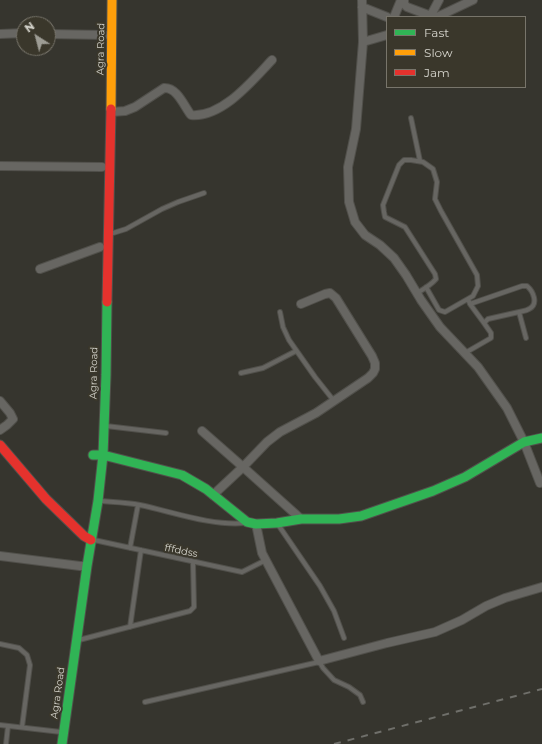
<!DOCTYPE html>
<style>
body{margin:0}
#map{position:relative;width:542px;height:744px;overflow:hidden;background:#36352e;font-family:Montserrat,sans-serif}
canvas{display:block}
.legend{position:absolute;left:386px;top:16px;width:140px;height:72px;box-sizing:border-box;background:#3a372b;border:1px solid #78756b;margin:0;padding:5px 7px;list-style:none;font-size:12px;color:#d4d3cb}
.legend li{display:flex;align-items:center;gap:8px;height:20px}
.legend b{width:20px;border:1px solid #78756b}
.north{position:absolute;left:16px;top:16px;width:40px;height:40px;box-sizing:border-box;background:#3a372b;border:1px solid #78756b;border-radius:50%;rotate:324deg;font-size:11px;font-weight:700;line-height:16px;text-align:center;color:#d4d3cb}
.north::after{content:'';display:block;margin:auto;width:14px;height:18px;background:#9d9c94;clip-path:polygon(50% 0,100% 100%,50% 72%,0 100%)}
</style>
<div id="map">
<canvas width="542" height="744"></canvas>
<ul class="legend">
<li><b style="height:5px;background:#30b455"></b>Fast</li>
<li><b style="height:5px;background:#ff9f0a"></b>Slow</li>
<li><b style="height:5px;background:#e5322d"></b>Jam</li>
</ul>
<div class="north">N</div>
</div>
<script>
const ctx = document.querySelector('canvas').getContext('2d');
ctx.lineJoin = 'round';
function strokePath(path, color, width, dash) { ctx.strokeStyle = color; ctx.lineWidth = width; ctx.lineCap = dash ? 'butt' : 'round'; ctx.setLineDash(dash || []); ctx.stroke(path); }
function write(font, color, halo, rows, align = 'center') {
  ctx.font = font + ' Montserrat,sans-serif'; ctx.lineWidth = 4; ctx.setLineDash([]); ctx.textBaseline = 'middle'; ctx.strokeStyle = halo; ctx.fillStyle = color; for (const [text, x, y, turn = 0] of rows) {
    ctx.save(); ctx.translate(x, y); ctx.rotate((+turn || 0) * Math.PI / 180); ctx.textAlign = isNaN(turn) ? turn : align; if (halo) ctx.strokeText(text, 0, 0); ctx.fillText(text, 0, 0); ctx.restore();
  }
}
const lane = new Path2D(`
 M411,118L420,161
 M110,234L126,229L162,209L178,202L204,193
 M417,293C424,289 431,285 436,279L435,274L405,227L385,217L384,212L383,205L399,165L404,160H411L423,162L433,169L437,182L435,199L441,211L477,275L478,286L473,296L445,312L439,310L426,287
 M468,299L470,304L522,286H527C533,291 539,304 529,309C526,311 522,311 519,312
 M470,304L484,323
 M280,312L283,327L289,340L315,377L334,401
 M465,353L491,338V333L484,323L488,319L519,312L526,338
 M241,373L263,368L296,351
 M106,426L166,433
 M100,501C113,502 127,502 140,505C173,512 211,526 245,523
 M277,523L320,586L334,611L344,638
 M94,540L242,572L266,560
 M130,548L138,505
 M130,627L141,550
 M79,640L190,611L194,607L193,562
 M0,644L19,648L27,655L30,665L22,727
 M319,661L323,668L334,680L349,687L360,695L363,702
 M145,702L319,662
 M0,725L61,732
 M6,744L8,726`);
const street = new Path2D(`
 M362,0L363,42L356,129L348,167L349,202L355,222L365,235L380,245L394,258L406,275L421,300L440,327L478,367L507,408L524,442L540,483
 M404,0V4L407,7L431,16
 M362,7L387,17
 M394,17L401,0
 M430,17L439,0
 M437,17L473,0
 M0,34L24,33
 M48,34L105,35
 M363,42L387,35
 M111,112L125,111L135,107L164,88C177,87 184,106 191,115C222,118 252,81 272,60
 M0,166L102,167
 M40,269L100,247
 M0,401L10,413L13,419L7,425L0,430
 M202,431L243,467L301,519
 M213,495L243,467L267,442L280,432L316,413L368,378L373,373L375,369V363L372,356L336,298L330,293L325,294L301,304
 M256,524L262,553L319,661L387,643L435,632L462,620L486,606L505,598L542,587
 M0,556L80,566H87`);
const fast = new Path2D(`
 M93,455H103L182,475L206,489L247,522L256,524L277,523L301,519H339L361,516L433,491L465,477L524,442L542,438
 M62,744L87,566L98,501L103,455L106,375L107,302`);
const slow = new Path2D(`
 M111,109L112,0`);
const jam = new Path2D(`
 M107,302L111,109
 M0,445L46,499L84,536L91,540`);
strokePath(lane, '#51504b', 6);
strokePath(street, '#51504b', 10);
strokePath(fast, '#51504b', 11);
strokePath(slow, '#51504b', 11);
strokePath(jam, '#51504b', 11);
strokePath(lane, '#676662', 4);
strokePath(street, '#676662', 8);
strokePath(fast, '#30b455', 9);
strokePath(slow, '#ff9f0a', 9);
strokePath(jam, '#e5322d', 9);
strokePath(new Path2D(`
 M334,744L542,689`), '#6f6f6a', 2, [7, 7]);
write('10px', '#d4d3cb', '#3a372b', [
 ["Agra Road",101,49,-89],
 ["Agra Road",94,373,-89],
 ["fffddss",181,551,12],
 ["Agra Road",58,693,-82]
]);
</script>
